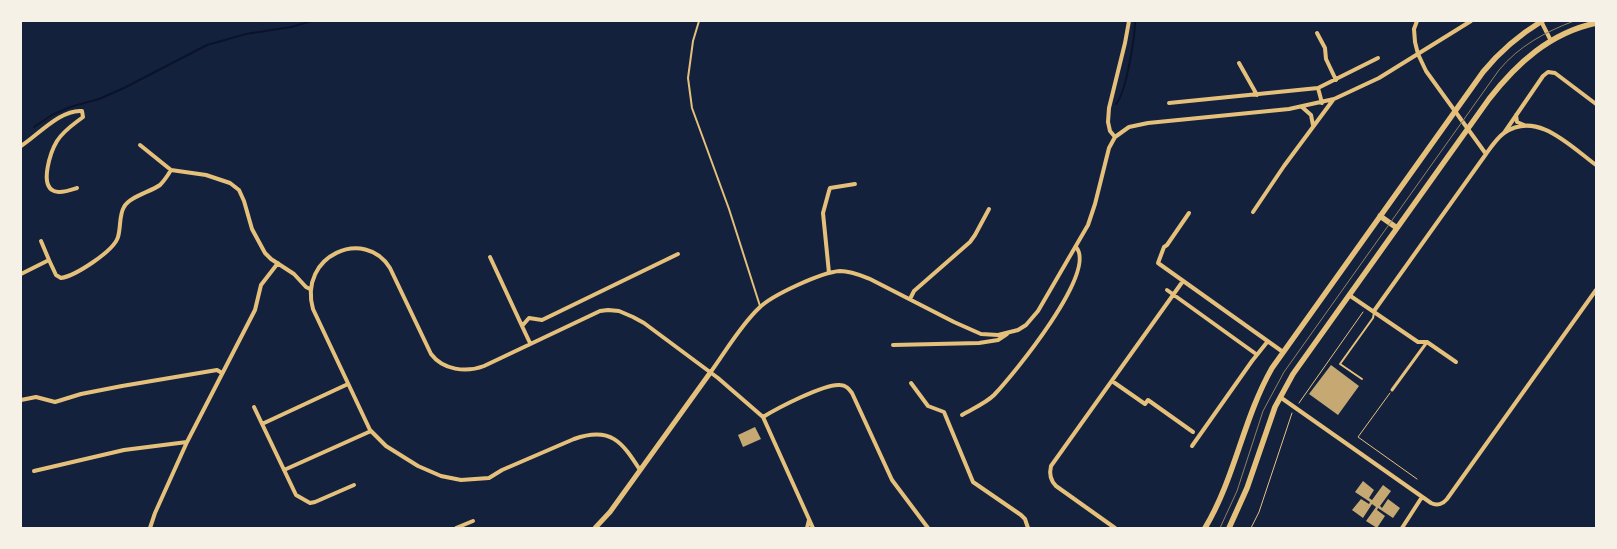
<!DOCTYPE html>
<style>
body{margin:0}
#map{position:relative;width:1617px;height:549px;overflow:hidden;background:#14213d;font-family:"DM Sans",sans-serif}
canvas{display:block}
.frame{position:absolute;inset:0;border:22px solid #f6f1e7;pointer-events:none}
</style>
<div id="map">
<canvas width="1617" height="549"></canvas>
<div class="frame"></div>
</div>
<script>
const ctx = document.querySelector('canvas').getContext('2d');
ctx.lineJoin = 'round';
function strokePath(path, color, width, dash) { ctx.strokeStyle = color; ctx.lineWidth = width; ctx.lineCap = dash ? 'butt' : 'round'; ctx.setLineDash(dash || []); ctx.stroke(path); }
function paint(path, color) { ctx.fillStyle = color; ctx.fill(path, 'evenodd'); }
strokePath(new Path2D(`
 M1116,104C1126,93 1135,37 1135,21
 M34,127L52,115L70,107L99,99L124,88L207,45L246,34L291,27L312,21`), '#0b132b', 2);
paint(new Path2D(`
 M1331,365L1359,386L1338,415L1309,394Z
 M755,427L761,439L743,447L738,435Z
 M1363,481L1374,490L1369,498L1372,500L1383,485L1391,491L1380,506L1382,508L1388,499L1400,508L1393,518L1378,508L1377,510L1385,516L1377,528L1366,521L1376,507L1372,504L1363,518L1352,510L1361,499L1369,504L1370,502L1355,492Z`), '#c6a872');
strokePath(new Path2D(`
 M1390,393L1358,437L1417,479
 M1299,403L1363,312
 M1251,528L1259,512L1292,413`), '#e5c07b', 1);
strokePath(new Path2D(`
 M699,21L693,41L688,78L692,108L729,209L760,306
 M1362,379L1340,364L1373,318L1374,313`), '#e5c07b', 2);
strokePath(new Path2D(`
 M1392,390L1427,342`), '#e5c07b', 3);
strokePath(new Path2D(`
 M1417,21L1414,29L1415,42L1418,54L1426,71L1486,154
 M1541,21L1551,41
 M1317,33L1325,48L1326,59L1336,80
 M1239,63L1257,95
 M1318,88L1378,58
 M1169,103L1318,88L1322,103
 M1302,107L1311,115L1313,125
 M1516,115L1517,122L1524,125
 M1504,133L1543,76L1548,72L1555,73L1596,104
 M1115,137L1110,131L1108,122L1109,108L1125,43L1129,21
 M140,145L171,170L206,175L230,183L239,190L244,201L252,229L265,253L271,259L294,274L306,287L310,289
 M21,146C38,135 61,109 82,111L83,117C74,124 64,130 57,141C51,151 39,185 54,191C60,194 71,190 77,188
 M1253,212L1284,166L1333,100
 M1189,213L1167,245L1164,247L1158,263L1283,352
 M41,241L49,260
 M490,257L522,326
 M829,273L823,213L829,191L830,188L855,184
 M21,274L49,260L56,275L61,278C75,276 114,251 118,237C121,227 119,215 124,207C129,197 150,192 160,185C164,181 168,175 171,170
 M1167,290L1256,354
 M1349,295L1418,342H1427L1456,362
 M910,299L914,291L970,242L975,235L989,209
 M1374,311L1486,154C1491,147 1497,138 1504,133C1537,110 1570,146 1596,165
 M530,343L522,326L529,318L542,320L678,254
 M893,345L979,343L998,340L1007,334
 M710,373C726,351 740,326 759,308C772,295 822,272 840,271C851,271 860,275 870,279L954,322L981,334L998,335L1018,330L1026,325L1038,311L1088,225L1095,204L1109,148L1115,137L1129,127L1148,123L1289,109L1334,99L1379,78L1471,21
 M1112,381L1145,404L1148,400L1193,432
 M911,383L928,406L944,412L973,482L1021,515L1025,519L1028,528
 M1280,397L1431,503C1437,506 1443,504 1447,499L1596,290
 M21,400L36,397L55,402L81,394L122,386L217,370L222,373
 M254,407L296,495L310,503L315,502L354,485
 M962,415C972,409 986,403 994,395C1013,375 1098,272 1076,247
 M763,417C776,409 825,383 840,385C846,385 849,389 852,393L892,480L928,528
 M262,424L348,384
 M1192,446L1252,361L1268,341
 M284,470L371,431
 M640,470C622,442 611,426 574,439L502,470L489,478L461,480L441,476L418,466L386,446L370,430L313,309C298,255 365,227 390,268L431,354C443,370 466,373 484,366L600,311L608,310L619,311L633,317L644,323L718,378L763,417L813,528
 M34,471L124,450L187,442
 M150,528L155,513L187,442L255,310L261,285L278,263
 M456,528L473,521
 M807,528L809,520
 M1115,528L1056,486C1050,480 1049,474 1051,466L1183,281
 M1402,528L1422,497`), '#e5c07b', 4);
strokePath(new Path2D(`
 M595,528L610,512L710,373`), '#e5c07b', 5);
strokePath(new Path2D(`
 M1380,216L1397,228
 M1205,528C1235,478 1243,419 1272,368L1483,72C1500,51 1519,35 1542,21
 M1229,528L1247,488L1275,407L1293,374L1489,99C1517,63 1550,33 1596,23`), '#e5c07b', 5.5);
strokePath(new Path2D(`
 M1220,528L1237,491L1263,411L1284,372L1499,70C1519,46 1545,32 1574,21`), '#918062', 1);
</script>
